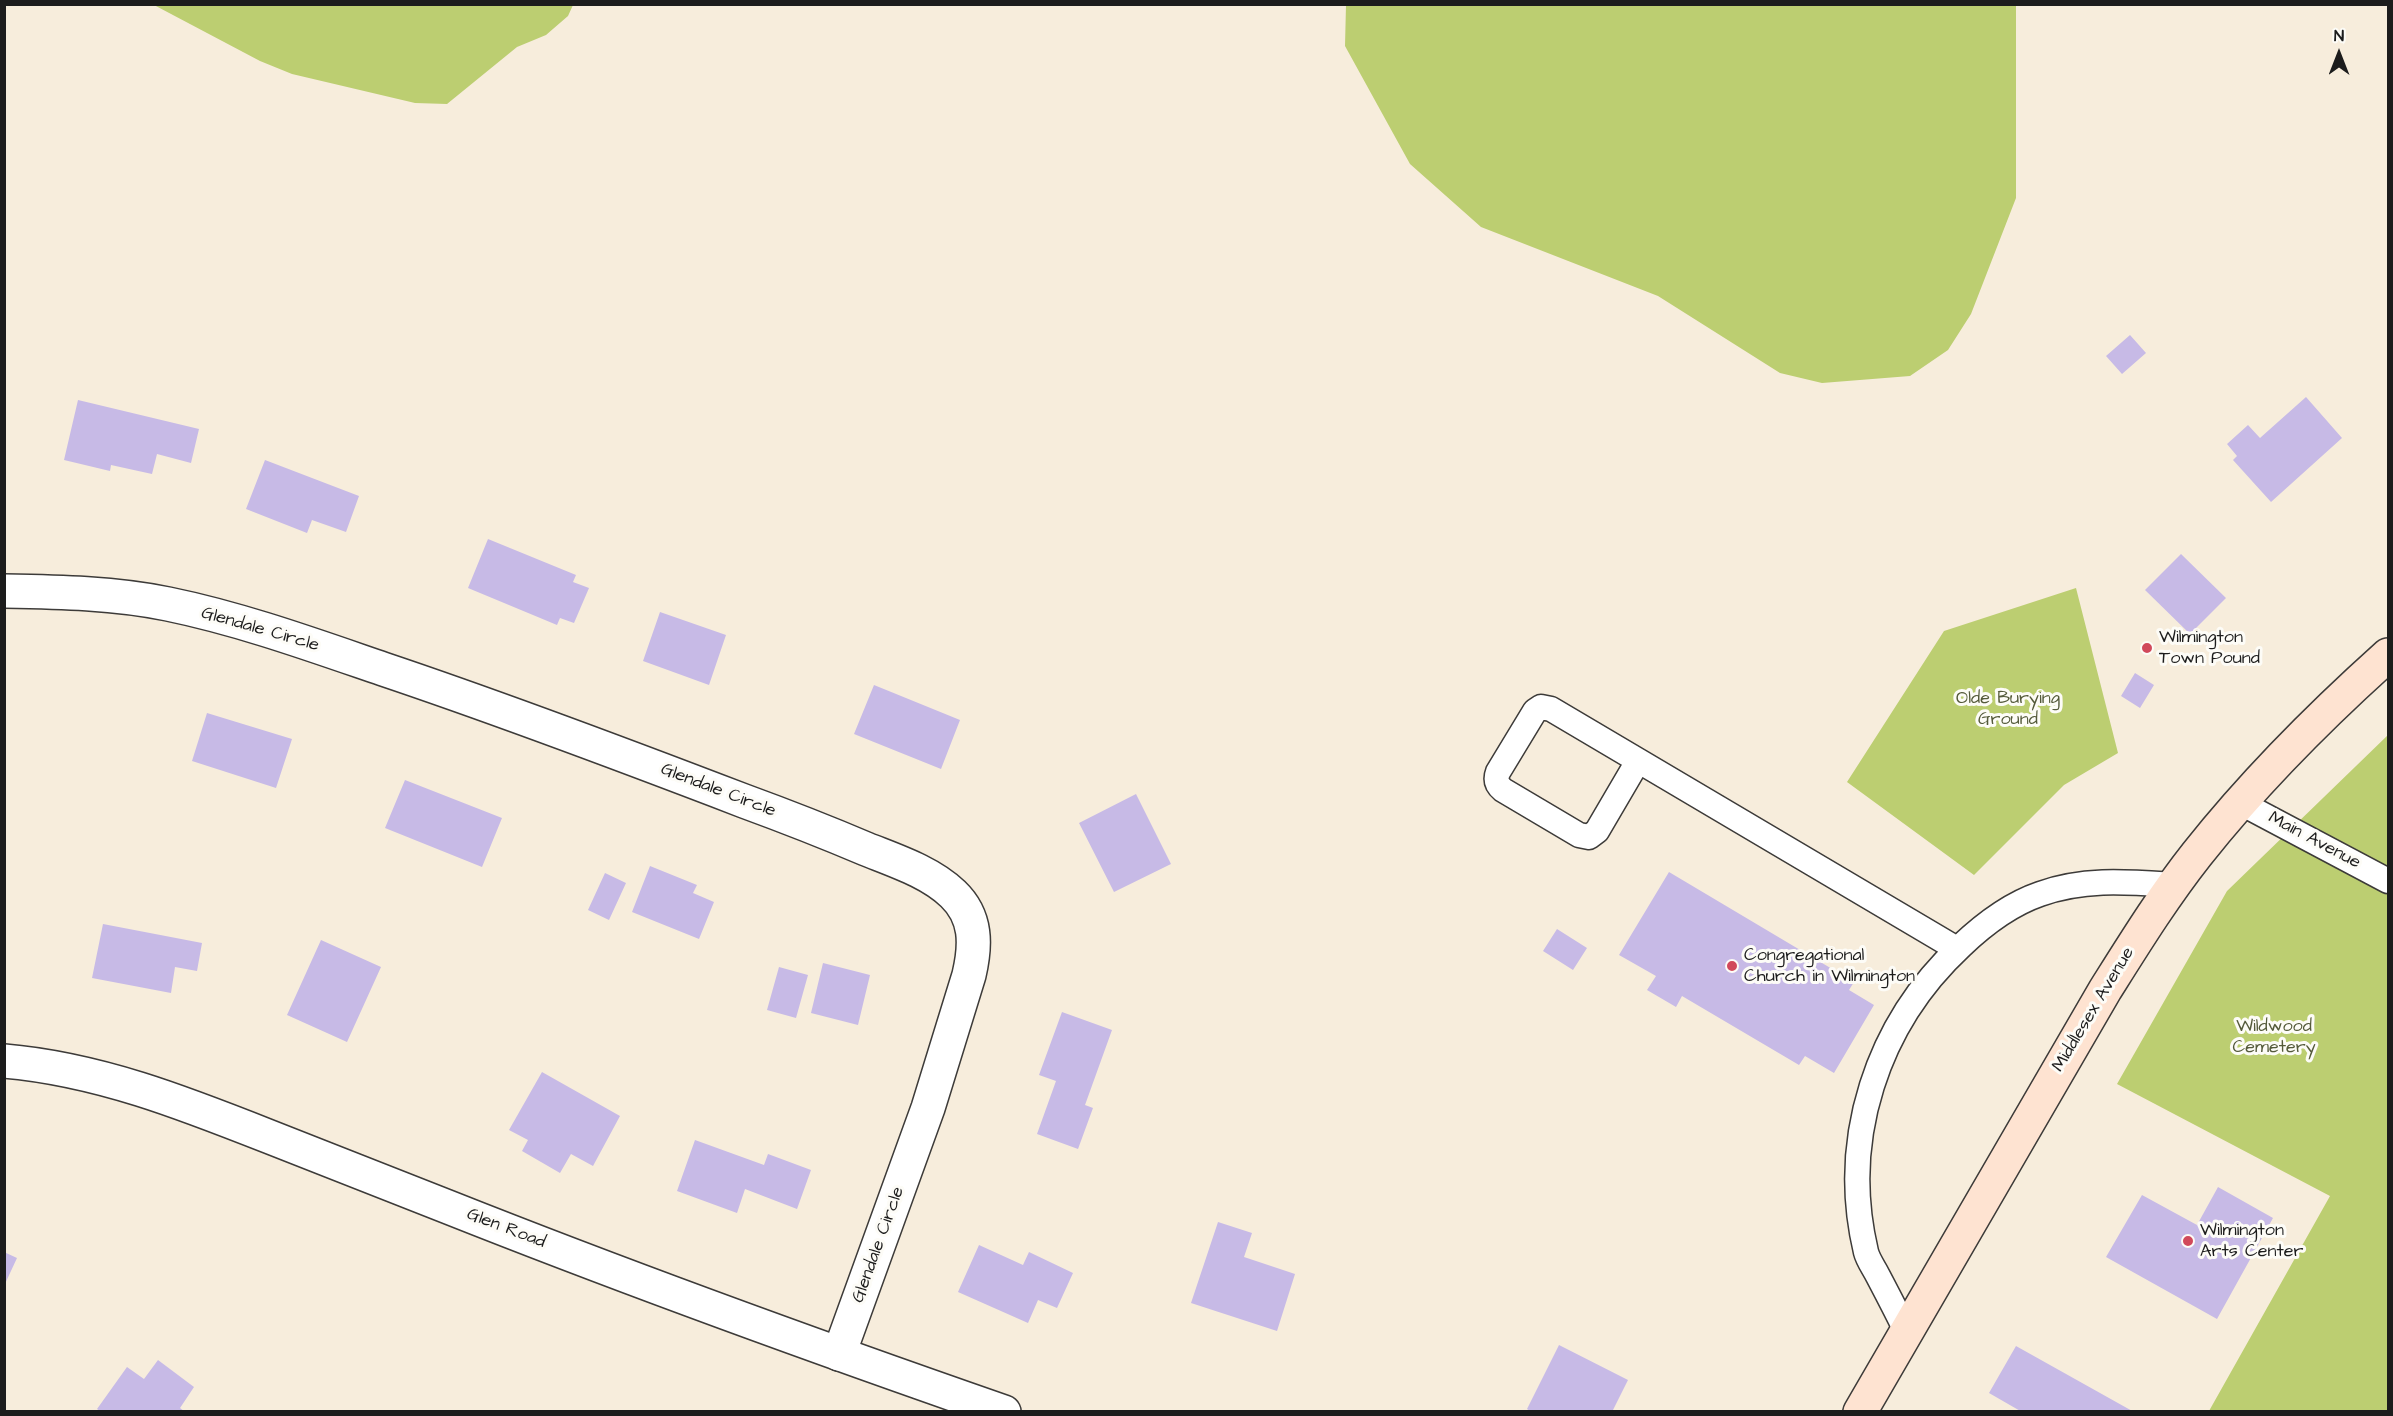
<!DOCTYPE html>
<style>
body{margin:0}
#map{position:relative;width:2393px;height:1416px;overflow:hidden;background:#f7eddc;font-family:"Architects Daughter",sans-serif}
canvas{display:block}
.frame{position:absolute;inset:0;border:6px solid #1c1c1c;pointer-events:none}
.north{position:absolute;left:2309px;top:24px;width:60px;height:60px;-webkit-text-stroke:4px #fdfcf7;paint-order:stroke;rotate:0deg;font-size:16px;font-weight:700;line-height:24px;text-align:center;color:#1c1c1c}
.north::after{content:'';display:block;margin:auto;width:21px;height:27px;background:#1c1c1c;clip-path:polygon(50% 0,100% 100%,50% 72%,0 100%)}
</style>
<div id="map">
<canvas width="2393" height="1416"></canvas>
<div class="frame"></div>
<div class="north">N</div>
</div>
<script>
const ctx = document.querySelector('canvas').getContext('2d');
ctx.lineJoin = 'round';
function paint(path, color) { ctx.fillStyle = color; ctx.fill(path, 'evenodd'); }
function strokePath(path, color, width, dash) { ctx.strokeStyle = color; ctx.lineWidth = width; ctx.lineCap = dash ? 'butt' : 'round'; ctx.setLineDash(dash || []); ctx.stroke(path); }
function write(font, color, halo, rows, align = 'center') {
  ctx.font = font + ' "Architects Daughter",sans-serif'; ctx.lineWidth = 6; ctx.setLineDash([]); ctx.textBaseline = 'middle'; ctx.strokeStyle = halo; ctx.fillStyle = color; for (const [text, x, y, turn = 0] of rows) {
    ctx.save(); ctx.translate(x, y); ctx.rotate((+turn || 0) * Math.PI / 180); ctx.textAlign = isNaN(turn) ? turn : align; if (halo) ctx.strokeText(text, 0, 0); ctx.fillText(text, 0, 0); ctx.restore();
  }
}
paint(new Path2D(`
 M154,5H573L568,16L546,35L517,47L447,104L415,103L292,74L260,61Z
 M1346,5H2016V198L1971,314L1948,350L1910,376L1822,383L1780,373L1658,296L1481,227L1410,164L1345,46Z
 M2076,588L2118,753L2064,785L1974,875L1847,782L1944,631Z
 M2388,735V1411H2209L2330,1196L2117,1084L2227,891Z`), '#bcce71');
paint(new Path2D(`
 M2130,335L2146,353L2122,374L2106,356Z
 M2306,397L2342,438L2271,502L2233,460L2237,456L2227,444L2248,425L2260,438Z
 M78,400L199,429L191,463L157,454L152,474L111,465L110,471L64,460Z
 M265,460L359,496L346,532L312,520L307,533L246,509Z
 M488,539L576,575L573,582L589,588L574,623L560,618L557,625L468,588Z
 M2181,554L2226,598L2190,634L2145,590Z
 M660,612L726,635L709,685L643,661Z
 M2135,673L2154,685L2140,708L2121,696Z
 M874,685L960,720L941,769L854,734Z
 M207,713L292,739L276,788L192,761Z
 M405,780L502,818L482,867L385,828Z
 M1136,794L1171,864L1114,892L1079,823Z
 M650,866L697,885L693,893L714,902L699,939L632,912Z
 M1669,872L1854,982L1849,990L1874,1005L1834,1073L1805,1056L1799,1065L1682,996L1676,1007L1647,990L1656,976L1619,955Z
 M605,873L626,883L609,920L588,910Z
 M103,924L202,943L197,971L175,967L171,993L92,978Z
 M1557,929L1587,948L1573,970L1543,951Z
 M321,940L381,967L347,1042L287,1015Z
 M823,963L870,975L858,1025L811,1013Z
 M779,967L808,975L796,1018L767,1010Z
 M1062,1012L1112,1030L1085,1105L1093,1108L1078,1149L1037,1134L1056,1081L1039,1075Z
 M542,1072L620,1116L593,1166L571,1154L560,1173L522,1151L528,1140L509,1130Z
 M695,1140L764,1165L768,1154L811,1170L797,1209L745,1189L737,1213L677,1191Z
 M2218,1187L2273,1218L2217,1319L2106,1257L2142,1195L2197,1225Z
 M1218,1222L1252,1233L1244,1257L1295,1274L1277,1331L1191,1303Z
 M979,1245L1023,1265L1029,1252L1073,1273L1057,1308L1038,1300L1028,1323L958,1292Z
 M4,1252L17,1258L4,1286Z
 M1559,1345L1628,1380L1612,1412H1531L1527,1409Z
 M2016,1346L2134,1412H2022L1989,1393Z
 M158,1360L194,1387L180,1408L185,1412H101L97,1409L127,1367L144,1379Z`), '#c7bae6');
const service = new Path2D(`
 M1638,761L1597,831L1589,837L1579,835L1503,790C1497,785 1495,780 1498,772L1535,711L1541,707L1551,709L1957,949
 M2239,802L2388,881
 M1907,1333C1898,1314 1888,1295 1878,1276C1874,1268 1868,1260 1866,1252C1839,1139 1877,1024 1961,946C1983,925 2011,904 2040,894C2084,878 2128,882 2174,885`);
const minor = new Path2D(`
 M4,591C59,592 115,593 168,604C241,619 313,645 383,669C505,710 624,755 744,801C785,816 826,832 866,849C896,861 930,872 953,894C977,917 976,945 969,975L928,1108L839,1354`);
const tertiary = new Path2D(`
 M4,1061C98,1069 184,1103 270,1137C329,1160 389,1184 448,1207C632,1280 817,1347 1004,1412`);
const secondary = new Path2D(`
 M1860,1412L2105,990C2134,944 2163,897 2197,854C2254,782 2320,716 2388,655`);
strokePath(service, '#3d3b39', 27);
strokePath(minor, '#3d3b39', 36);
strokePath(tertiary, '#3d3b39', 36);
strokePath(secondary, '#3d3b39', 36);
strokePath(service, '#fff', 24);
strokePath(minor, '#fff', 33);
strokePath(tertiary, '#fff', 33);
strokePath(secondary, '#fee3d1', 33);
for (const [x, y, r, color] of [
 [2147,648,6,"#d1495b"],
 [1732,966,6,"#d1495b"],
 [2188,1241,6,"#d1495b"]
]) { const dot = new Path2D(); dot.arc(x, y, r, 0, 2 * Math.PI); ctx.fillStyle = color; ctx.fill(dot); strokePath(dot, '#fdfcf7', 2); }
write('18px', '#1c1c1c', '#fdfcf7', [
 ["Glendale Circle",260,630,16],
 ["Glendale Circle",718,791,21],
 ["Main Avenue",2314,841,28],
 ["Middlesex Avenue",2094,1010,-59],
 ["Glen Road",506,1229,21],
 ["Glendale Circle",879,1245,-70]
]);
write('18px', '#1c1c1c', '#fdfcf7', [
 ["Wilmington",2159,638],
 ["Town Pound",2159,659],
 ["Congregational",1744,956],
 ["Church in Wilmington",1744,977],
 ["Wilmington",2200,1231],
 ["Arts Center",2200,1252]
], 'left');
write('18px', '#545a3a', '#fdfcf7', [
 ["Olde Burying",2008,699],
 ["Ground",2008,720],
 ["Wildwood",2274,1027],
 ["Cemetery",2274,1048]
]);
</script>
